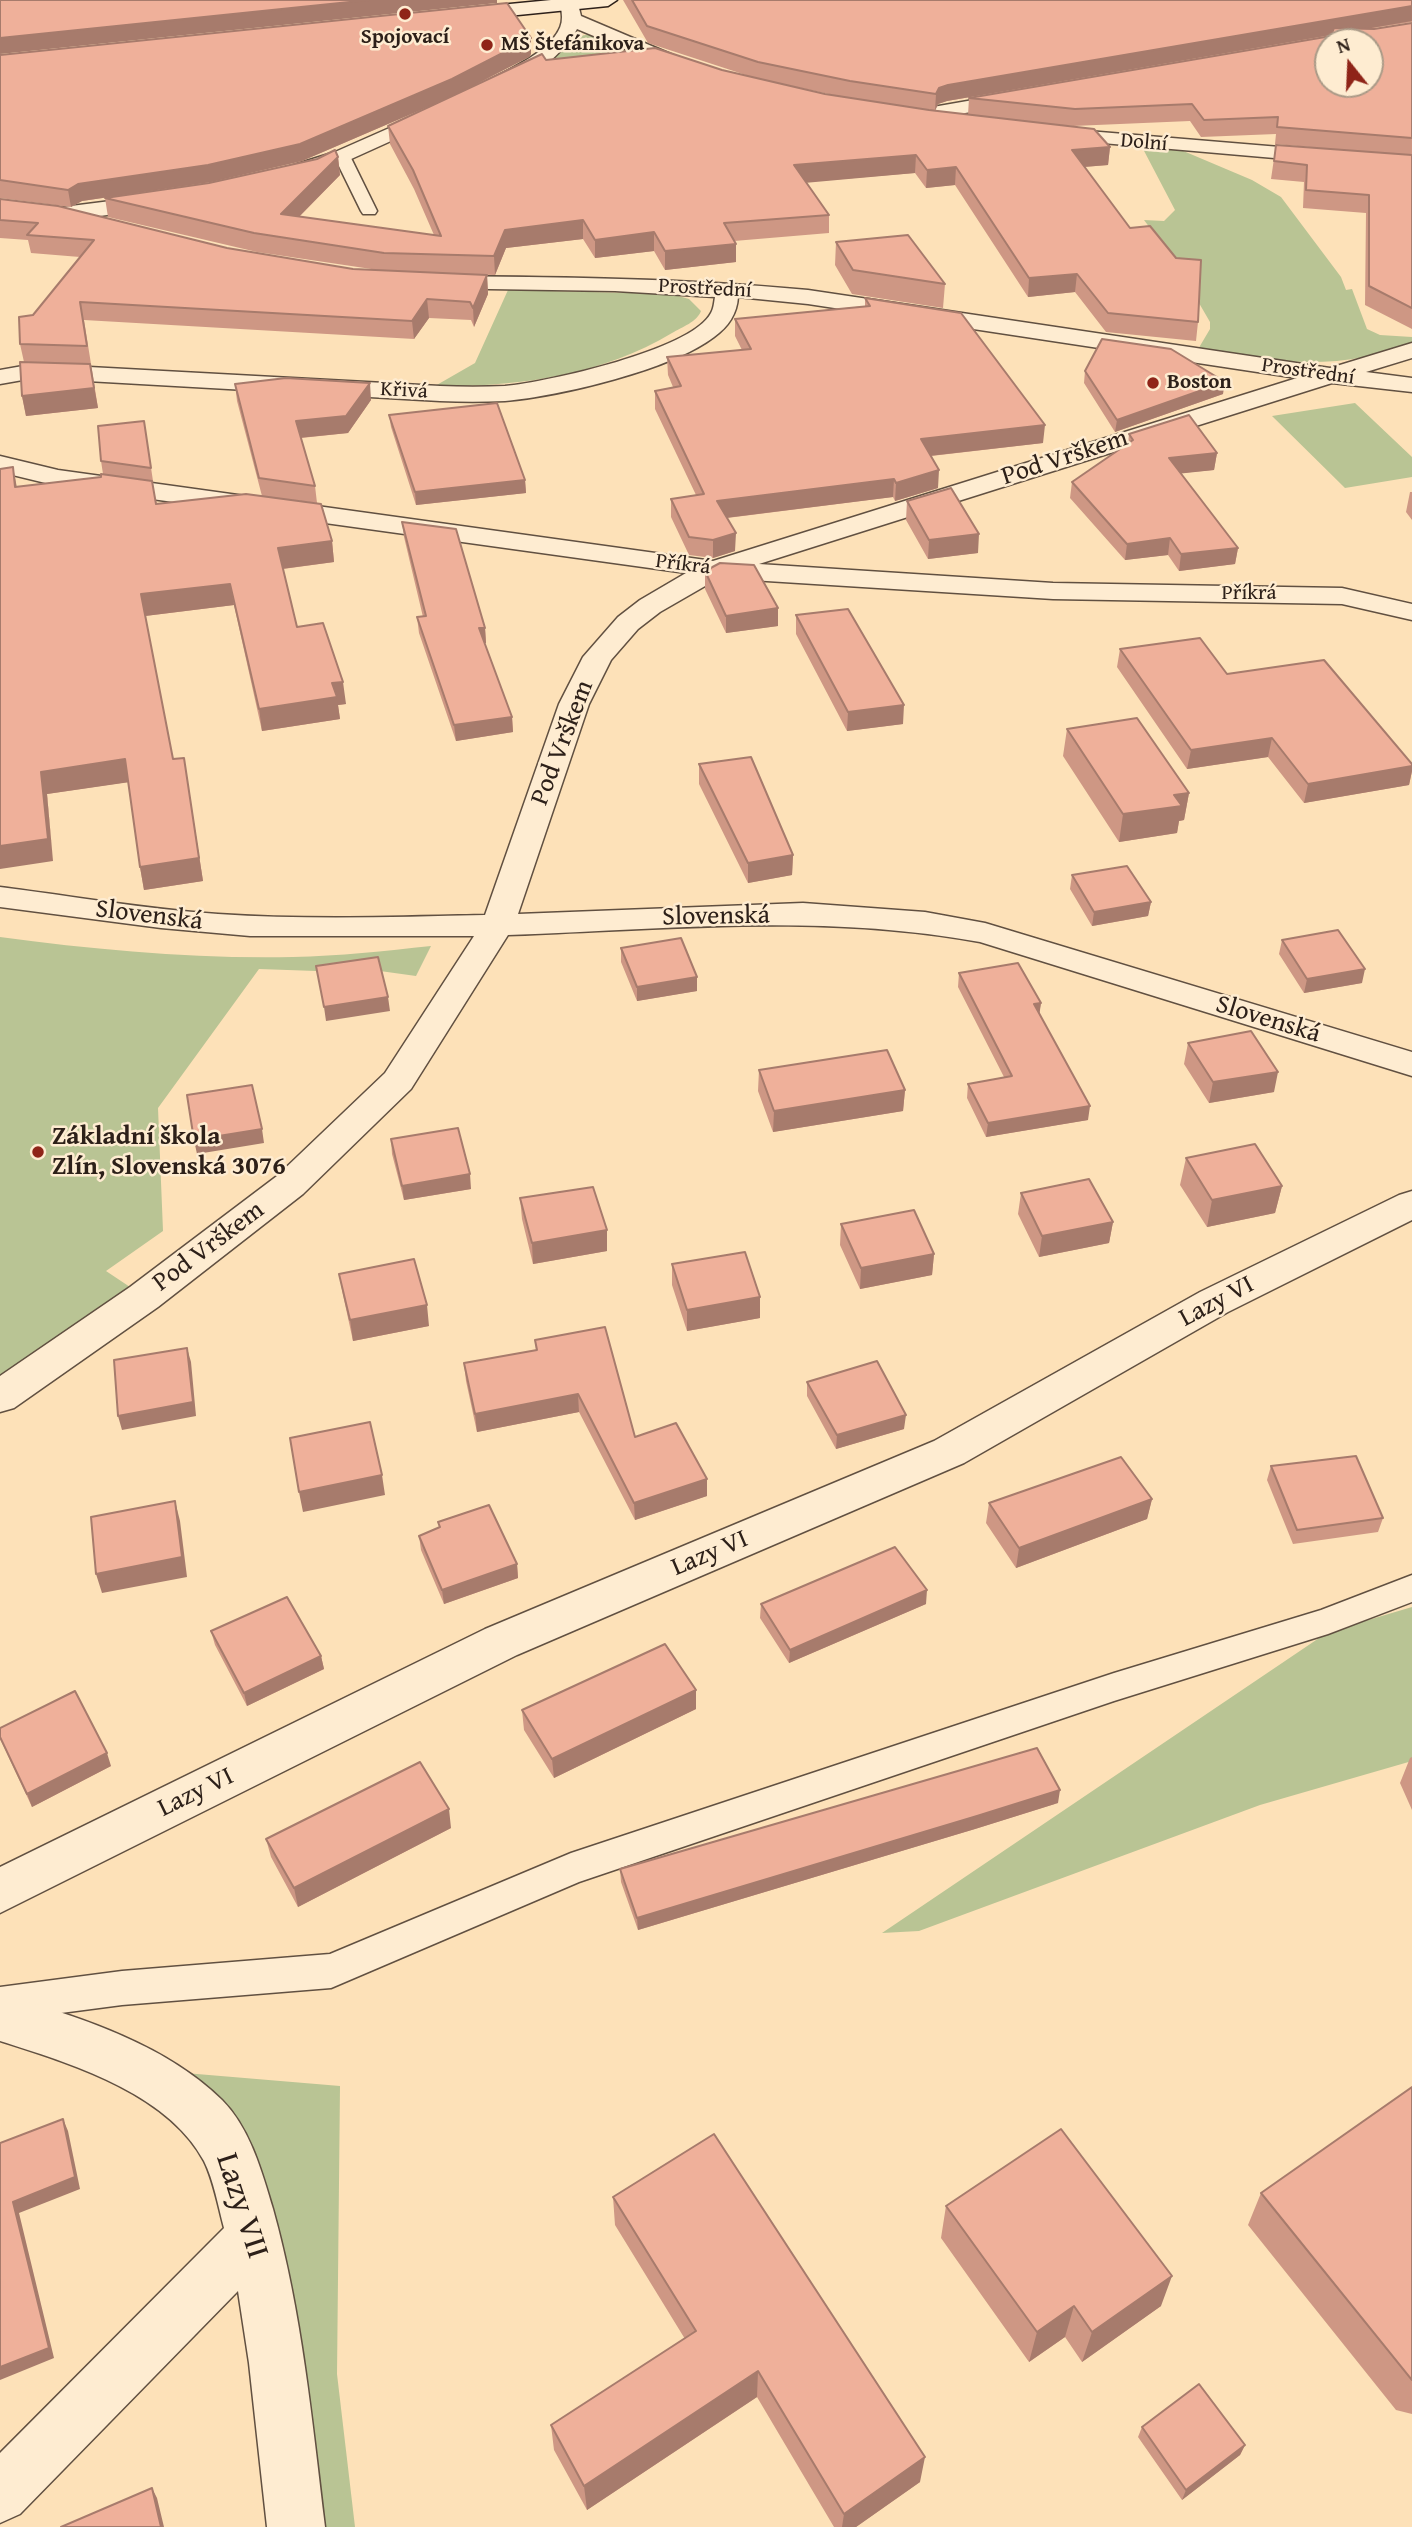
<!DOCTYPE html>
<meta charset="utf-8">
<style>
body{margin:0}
#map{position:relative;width:1412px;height:2527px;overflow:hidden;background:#fde1b8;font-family:"Gentium Book Plus",serif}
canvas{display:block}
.north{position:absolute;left:1314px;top:28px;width:70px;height:70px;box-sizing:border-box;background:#feecd1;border:2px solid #aa9a87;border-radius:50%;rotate:342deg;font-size:19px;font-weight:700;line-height:28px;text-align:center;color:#2d2019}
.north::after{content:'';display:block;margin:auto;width:24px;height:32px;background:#8f2418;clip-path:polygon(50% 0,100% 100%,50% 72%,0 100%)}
</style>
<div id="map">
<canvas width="1412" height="2527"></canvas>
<div class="north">N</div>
</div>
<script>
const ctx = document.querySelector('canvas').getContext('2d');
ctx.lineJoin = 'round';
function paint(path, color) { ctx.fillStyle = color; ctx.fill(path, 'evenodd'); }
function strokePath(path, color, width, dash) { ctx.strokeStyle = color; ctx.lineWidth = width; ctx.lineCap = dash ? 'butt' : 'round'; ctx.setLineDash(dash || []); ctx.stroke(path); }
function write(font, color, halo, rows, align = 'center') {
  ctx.font = font + ' "Gentium Book Plus",serif'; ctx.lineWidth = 5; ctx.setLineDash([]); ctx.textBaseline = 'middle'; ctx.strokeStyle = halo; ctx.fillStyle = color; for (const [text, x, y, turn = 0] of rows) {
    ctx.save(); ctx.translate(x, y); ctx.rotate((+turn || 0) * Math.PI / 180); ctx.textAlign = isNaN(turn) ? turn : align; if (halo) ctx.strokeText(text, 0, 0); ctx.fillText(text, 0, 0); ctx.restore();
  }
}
paint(new Path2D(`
 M586,35H595L649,58L545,63C562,54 567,36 586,35Z
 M1142,147L1181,150L1252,180L1281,197L1341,277L1346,290L1352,289L1367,329L1380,335L1412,337V343C1397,348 1381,354 1365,357C1309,368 1253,359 1197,351L1210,329V322L1174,260L1144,220L1164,221L1175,210Z
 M508,290L671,294L689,299L701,311C697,322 682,327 672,333C600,376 517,387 435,386L475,363Z
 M1355,403L1412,457V477L1345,488L1272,416Z
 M0,937C97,950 195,959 293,957C339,956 385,951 431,946L416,976L380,971L377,962L316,971L259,969L158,1108L163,1231L106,1271L130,1287L0,1375Z
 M1412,1607V1761L1260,1805L919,1931L882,1933L1328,1632Z
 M185,2073L340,2086L337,2374L355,2527H319Z`), '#b9c494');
const lane = new Path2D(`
 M342,151L350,156L377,211L375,214H363L361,211L334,156Z
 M1412,1575V1602L1328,1634L1114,1701L579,1882L331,1988L122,2005L0,2021V1987L122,1971L330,1954L571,1853L1114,1673L1321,1610Z`);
const street = new Path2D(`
 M559,0H577L581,16L694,64L697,68L694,72H680L577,29C565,52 521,93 493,86L490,82L493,78C514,67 563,45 562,17C562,11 560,5 559,0Z
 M1019,92L1026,94L1029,98L1026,102L910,123L903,121L900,117L903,113L910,111Z
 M437,107L444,109L447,113L444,117L349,160L289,180L281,179L278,174L281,169L335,152Z
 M1052,128L1412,158V170L1045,138L1042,134L1045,130Z
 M158,195L166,197L169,202L166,207L63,221L55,219L52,214L55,209L63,207Z
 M434,276C559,277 683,278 808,290L1330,368L1412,343V358L1366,372L1412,378V392L1332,383L759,564L1053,583L1342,588L1412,604V620L1342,604L1053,599L719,578L660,612L638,629L611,660L589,704L518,914L803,903L925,912L985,923L1412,1052V1076L980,942C821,913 669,929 508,935L411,1089L303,1194L158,1307L14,1408L0,1412V1376L130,1287L277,1176L385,1073L474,936H250L161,928L0,907V887C72,896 145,909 218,914C307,920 396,917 485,915L559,704L583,657L618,617L640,600L686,573L58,486L0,472V456L58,470L713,561L1297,378L808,304L738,297C737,314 728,327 714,337C671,370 560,396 505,401C483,402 462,402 440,401L34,378L0,384V370L34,364L440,386C462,387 484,387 505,386C547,382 692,350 711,313C714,308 714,302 715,297L615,291L426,288L422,283L426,278Z
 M1412,1191V1220L1228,1312L964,1463L517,1655L0,1913V1867L485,1629L934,1441L1200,1292L1399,1195Z
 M0,1993C77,2017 163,2042 222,2100C250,2128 262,2172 273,2209C302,2313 312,2420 325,2527H267L249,2363L238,2291L20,2514L0,2523V2453L224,2228C218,2206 214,2181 204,2161C167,2092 69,2063 0,2041Z`);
const secondary = new Path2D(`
 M551,0H617L608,6L458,21L448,15L458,9Z`);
strokePath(lane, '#615041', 3);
strokePath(street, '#615041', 3);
strokePath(secondary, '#2d2019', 3);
paint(lane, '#feecd1');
paint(street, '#feecd1');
paint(secondary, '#feecd1');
paint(new Path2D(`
 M623,0H1412V22L1367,29H1374L1412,23V329L1365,305L1366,213L1303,208L1304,182L1271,179L1276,145L1332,149L1275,144L1276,134L1201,137L1190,121L1073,126L1018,121L1110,147L1108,165L1084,167L1198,322L1196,341L1106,332L1075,292L1028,297L955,185L926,188L915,173L806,182L829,215V233L734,241L736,244V262L665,270L654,251L595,258L583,239L506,248L495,275L449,274L487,275L488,294L474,327L471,320L429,318L414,339L84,320L98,408L26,416L22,396L24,362L20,344L33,315L80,257L31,253L28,240L0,238V199L227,248L353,269L378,270L257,252L108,217L105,198L209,183L338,157L340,175L299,217L434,235L414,189L390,144L388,126L546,60L722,70L758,79L648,43ZM1332,35L1331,36L969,98L968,115L935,111L938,104L947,101ZM759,79L843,97L825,94Z
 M531,38V54L529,57L453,96L302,161L211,182L82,201L71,207L0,198V55Z
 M836,242L945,284L943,308L852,294L835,265Z
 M865,298L1043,443L931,456L938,488L895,501L893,497L727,518L735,551L713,558L689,555L671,517V499L696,495L655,409V391L673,387L668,375L667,357L742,350L735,336V319L865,306Z
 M1085,371L1223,394L1115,432L1084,383Z
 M235,384L371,400L348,433L301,438L315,486L317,503L262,496L237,401Z
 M389,415L525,480L526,493L416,505L391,427Z
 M144,421L153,481L103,474L101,461Z
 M1129,434L1217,453L1214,470L1181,473L1238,548L1235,564L1179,571L1168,555L1125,560L1070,498L1072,482L1128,444Z
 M17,487L156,504L332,541L334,562L283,569L297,627L346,704L338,705L340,719L262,731L234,605L145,616L173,759L184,758L203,881L144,890L140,867L128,782L47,794L53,861Z
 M1410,492H1412V520L1406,512Z
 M907,501L978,553L928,559L906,520Z
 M402,522L485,628L486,643H484L512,717L513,732L456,741L419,633L417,617H423L404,537Z
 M705,571L778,608V626L726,633L705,589Z
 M796,615L903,724L847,731L796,634Z
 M1120,649L1227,674L1412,766V771L1409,785L1304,803L1268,757L1187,769L1117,667Z
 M1067,729L1189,793L1184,820L1179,821L1177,833L1119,842L1063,756Z
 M699,764L793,855L792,875L748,883L699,784Z
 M1072,875L1151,902L1148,916L1092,926L1070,889Z
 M1282,940L1362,983L1304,993L1279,954Z
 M621,948L697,977V991L637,1001L621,962Z
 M959,973L1041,1003L1039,1013L1088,1120L986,1137L967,1098L968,1084L1004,1077L958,987Z
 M1188,1043L1274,1092L1209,1103L1184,1064Z
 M759,1070L905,1090L903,1111L773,1132L758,1091Z
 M391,1139L471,1189L404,1200L392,1154Z
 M1186,1158L1282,1186L1275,1213L1207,1227L1180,1185Z
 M1021,1193L1113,1222L1109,1243L1039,1257L1018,1214Z
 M520,1198L607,1230V1251L533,1264L522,1219Z
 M841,1224L934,1254L932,1275L860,1289L840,1245Z
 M672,1264L760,1297V1318L687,1331L672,1285Z
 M339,1274L429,1326L353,1341L343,1295Z
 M535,1340L635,1437L707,1479V1496L635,1520L579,1412L477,1432L466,1381L464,1363L536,1350Z
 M807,1382L904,1429L836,1449L807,1396Z
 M1271,1466L1383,1518L1378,1532L1293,1544L1267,1480Z
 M1152,1499L1147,1519L1016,1568L986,1523L989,1503Z
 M438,1522L517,1564L518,1578L444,1604L421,1550L419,1536L439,1527Z
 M761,1604H926L789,1663L760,1618Z
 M211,1631L321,1656L324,1669L247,1706L215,1645Z
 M696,1690V1709L554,1778L524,1730L522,1710Z
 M0,1728L111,1766L32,1807L2,1743L0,1739Z
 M1412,1757V1810L1400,1783L1410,1758Z
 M1058,1803L975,1829L638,1930L621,1882L620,1869Z
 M451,1828L298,1907L271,1857L266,1839Z
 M1412,2087V2414L1396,2410L1248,2225L1261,2193Z
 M613,2197L920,2482L856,2527H834L757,2397L587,2510L554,2450L551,2425L685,2339L615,2225Z
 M946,2206L1161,2306L1082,2362L1065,2337L1029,2362L941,2238Z
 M1142,2427L1245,2445L1240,2455L1182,2500L1138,2437Z`), '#ce9784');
paint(new Path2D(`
 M369,0H497V3L0,54V38Z
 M1412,6V21L947,101L938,104L935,111L936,94L939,88L948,85Z
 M531,38V54L529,57L453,96L302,161L211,182L82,201L71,207L68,190L78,184Z
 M1110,147L1108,165L1070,168L1072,150Z
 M916,155L915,173L793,184L794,165Z
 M338,157L340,175L283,233L281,214Z
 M956,167L955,185L926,188L927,170Z
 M583,220V239L506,248L495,275L494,256L505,230Z
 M654,232V251L595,258V240Z
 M736,244V262L665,270V251Z
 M1077,274L1075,292L1028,297L1029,278Z
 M487,275L488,294L474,327L473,308Z
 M427,299L429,318L414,339L412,321Z
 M90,364L98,408L26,416L22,396Z
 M1225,382L1223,394L1115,432L1117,420Z
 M370,383L371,400L348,433L298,438L296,421Z
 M1045,425L1043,443L920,457L921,439Z
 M1217,453L1214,470L1167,475L1169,458Z
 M13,467L17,488L15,487Z
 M939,470L938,488L895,501L896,483Z
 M894,479L893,497L717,519V501Z
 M525,480L526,493L416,505L415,492Z
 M736,533L735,551L713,558V540Z
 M979,534L978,553L928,559L929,540Z
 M1170,538L1168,555L1125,560L1127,544Z
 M332,541L334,562L281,569L278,548Z
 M1238,548L1235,564L1179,571L1181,554Z
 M230,584L234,605L145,616L141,594Z
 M778,608V626L726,633V616Z
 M479,628H485L486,643L480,644Z
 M343,682L346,704L338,705L340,719L262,731L259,709L332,683Z
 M904,705L903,724L847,731L848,712Z
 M512,717L513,732L456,741L454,725Z
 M1272,738L1268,757L1187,769L1191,750Z
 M184,758L203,881L144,890L140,867Z
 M125,759L130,782L47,794L53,861L0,869V846L41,772Z
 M1412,766V771L1409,785L1304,803L1308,784Z
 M1189,793L1184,820L1179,821L1177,833L1119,842L1123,814L1174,795Z
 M793,855L792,875L748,883V863Z
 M1151,902L1148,916L1092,926L1094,912Z
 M1365,969L1362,983L1304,993L1307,979Z
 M697,977V991L637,1001V987Z
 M388,997L390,1011L326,1021L324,1007Z
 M1041,1003L1039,1017L1034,1004Z
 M1278,1072L1274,1092L1209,1103L1213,1082Z
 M905,1090L903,1111L773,1132L774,1111Z
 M1090,1106L1088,1120L986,1137L988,1123Z
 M262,1129L264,1143L197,1154L194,1140Z
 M470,1174L471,1189L404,1200L402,1186Z
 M1282,1186L1275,1213L1207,1227L1212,1200Z
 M1113,1222L1109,1243L1039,1257L1042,1236Z
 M607,1230V1251L533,1264L532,1243Z
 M934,1254L932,1275L860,1289L861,1268Z
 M760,1297V1318L687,1331V1310Z
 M427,1305L429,1326L353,1341L350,1320Z
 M187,1348L191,1362L196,1416L122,1430L118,1416Z
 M578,1394L579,1412L477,1432L475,1414Z
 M906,1415L904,1429L836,1449L837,1435Z
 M382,1475L385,1495L303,1512L299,1492Z
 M707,1479V1496L635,1520L634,1503Z
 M1152,1499L1147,1519L1016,1568L1019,1548Z
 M175,1501L180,1521L187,1577L102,1593L96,1574Z
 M517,1564L518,1578L444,1604L442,1590Z
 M927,1590L926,1604L789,1663L790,1650Z
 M321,1656L324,1669L247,1706L244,1693Z
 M696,1690V1709L554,1778L552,1759Z
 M107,1753L111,1766L32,1807L27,1794Z
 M1060,1790L1058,1803L975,1829L638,1930L637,1918Z
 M449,1809L451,1828L298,1907L294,1888Z
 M63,2119L68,2131L80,2189L19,2213L54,2358L0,2380V2367L13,2202Z
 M1172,2276L1161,2306L1082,2362L1092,2332Z
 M1074,2306L1065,2337L1029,2362L1037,2332Z
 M758,2371L757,2397L587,2510L584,2486Z
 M1245,2445L1240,2455L1182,2500L1186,2490Z
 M925,2457L920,2482L856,2527H842L844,2514Z
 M152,2488L157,2498L164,2527H161Z`), '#a77b6c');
const building = new Path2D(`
 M0,0H369L0,38Z
 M632,0H1412V6L948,85L939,88L936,94L850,81L758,62L647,26Z
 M507,3L531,38L528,40L452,79L300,144L208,165L78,184L68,190L0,180V55Z
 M1412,23V138L1277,127L1278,117L1204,120L1192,104L1075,109L969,98L1331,36L1334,28L1374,29ZM1328,42H1370V84H1328Z
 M655,48L722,70L825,94L929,110L1094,129L1110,147L1072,150L1130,228L1150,226L1176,258L1201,260L1198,322L1108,313L1077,274L1029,278L956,167L927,170L916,155L794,165L829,215L724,223L736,244L665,251L654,232L595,240L583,220L505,230L494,256L384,253L254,233L105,198L209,183L317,159L335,150L338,157L281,214L441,236L413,170L388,126L542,54L546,60Z
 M1276,145L1412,155V308L1369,286V195L1306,190L1307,165L1274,161Z
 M0,199L58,206L227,248L353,269L487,275L473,308L470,302L427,299L412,321L80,302L87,346L20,344L19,317L33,315L94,240L27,235L38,223L0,220Z
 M908,235L945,284L853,270L836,242Z
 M865,298L961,313L1045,425L921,439L939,470L896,483L894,479L717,501L736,533L713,540L689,537L671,499L704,494L655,391L681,386L667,357L751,349L735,319L870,306Z
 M1102,339L1171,349L1225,382L1117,420L1085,371Z
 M20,362L90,364L94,388L22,396Z
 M286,378L370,383L346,416L296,421L315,486L259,478L235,384Z
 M497,403L525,480L415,492L389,415Z
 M1189,415L1217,453L1169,458L1238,548L1181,554L1170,538L1127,544L1072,482L1133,440L1129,434Z
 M144,421L151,468L101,461L98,426Z
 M13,467L15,487L101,477V474L152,481L156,504L246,494L321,504L332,541L278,548L297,627L323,623L343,682L332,683L337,697L259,709L230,584L141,594L173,759L184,758L199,858L140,867L125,759L41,772L48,839L0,846V469Z
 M951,488L979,534L929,540L907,501Z
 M402,522L456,529L485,628H479L512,717L454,725L417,617L426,616Z
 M720,563L754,565L778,608L726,616L705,571Z
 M848,609L904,705L848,712L796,615Z
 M1200,638L1227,674L1324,660L1412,764V766L1308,784L1272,738L1191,750L1120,649Z
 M1137,718L1189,793L1174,795L1182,806L1123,814L1067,729Z
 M751,757L793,855L748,863L699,764Z
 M1127,866L1151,902L1094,912L1072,875Z
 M1338,930L1365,969L1307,979L1282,940Z
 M681,938L697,977L637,987L621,948Z
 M378,957L388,997L324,1007L316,966Z
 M1018,963L1041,1003L1034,1004L1090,1106L988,1123L968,1084L1012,1076L959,973Z
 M1251,1031L1278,1072L1213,1082L1188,1043Z
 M887,1050L905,1090L774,1111L759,1070Z
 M252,1085L262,1129L194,1140L187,1095Z
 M458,1128L470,1174L402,1186L391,1139Z
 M1255,1144L1282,1186L1212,1200L1186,1158Z
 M1089,1179L1113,1222L1042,1236L1021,1193Z
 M593,1187L607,1230L532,1243L520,1198Z
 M914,1210L934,1254L861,1268L841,1224Z
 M745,1252L760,1297L687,1310L672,1264Z
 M414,1259L427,1305L350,1320L339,1274Z
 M605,1327L635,1437L676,1423L707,1479L634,1503L578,1394L475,1414L464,1363L537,1350L535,1340Z
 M187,1348L193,1402L118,1416L114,1360Z
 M877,1361L906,1415L837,1435L807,1382Z
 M370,1422L382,1475L299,1492L290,1438Z
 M1356,1456L1383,1518L1297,1530L1271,1466Z
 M1121,1457L1152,1499L1019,1548L989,1503Z
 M175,1501L182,1557L96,1574L91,1517Z
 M489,1505L517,1564L442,1590L419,1536L440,1527L438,1522Z
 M895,1547L927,1590L790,1650L761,1604Z
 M287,1597L321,1656L244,1693L211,1631Z
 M665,1644L696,1690L552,1759L522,1710Z
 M75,1691L107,1753L27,1794L0,1737V1728Z
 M1037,1748L1060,1790L977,1816L637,1918L620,1869Z
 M420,1762L449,1809L294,1888L266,1839Z
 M1412,2087V2380L1261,2193Z
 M63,2119L75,2177L13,2202L49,2348L0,2367V2143Z
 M1061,2129L1172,2276L1092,2332L1074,2306L1037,2332L946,2206Z
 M714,2134L925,2457L844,2514L758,2371L584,2486L551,2425L696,2331L613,2197Z
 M1199,2384L1245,2445L1186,2490L1142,2427Z
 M152,2488L161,2527H61Z`);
paint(building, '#efb09a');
strokePath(building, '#a77b6c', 2);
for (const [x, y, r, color] of [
 [405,14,7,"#8f2418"],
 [487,45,7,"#8f2418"],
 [1153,383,7,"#8f2418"],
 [38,1152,7,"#8f2418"]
]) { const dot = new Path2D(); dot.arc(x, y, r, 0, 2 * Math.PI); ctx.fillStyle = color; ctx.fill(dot); strokePath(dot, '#feecd1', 2.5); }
write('bold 21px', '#2d2019', '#feecd1', [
 ["Spojovací",405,38,"center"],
 ["MŠ Štefánikova",501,45],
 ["Boston",1167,383]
], 'left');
write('21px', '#2d2019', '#feecd1', [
 ["Dolní",1144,143,5],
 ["Prostřední",705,289,3],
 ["Prostřední",1308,372,8],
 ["Křivá",404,391,3],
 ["Příkrá",683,565,7],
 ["Příkrá",1249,594]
]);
write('26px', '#2d2019', '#feecd1', [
 ["Pod Vrškem",1065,458,-18],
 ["Pod Vrškem",563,743,-69],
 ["Slovenská",149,916,7],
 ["Slovenská",716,917,-1],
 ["Slovenská",1268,1020,17],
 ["Pod Vrškem",209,1247,-37],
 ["Lazy VI",1217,1302,-28],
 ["Lazy VI",710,1554,-23],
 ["Lazy VI",196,1793,-26]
]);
write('bold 26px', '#2d2019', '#feecd1', [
 ["Základní škola",52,1137],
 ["Zlín, Slovenská 3076",52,1167]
], 'left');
write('32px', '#2d2019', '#feecd1', [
 ["Lazy VII",241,2206,72]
]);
</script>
